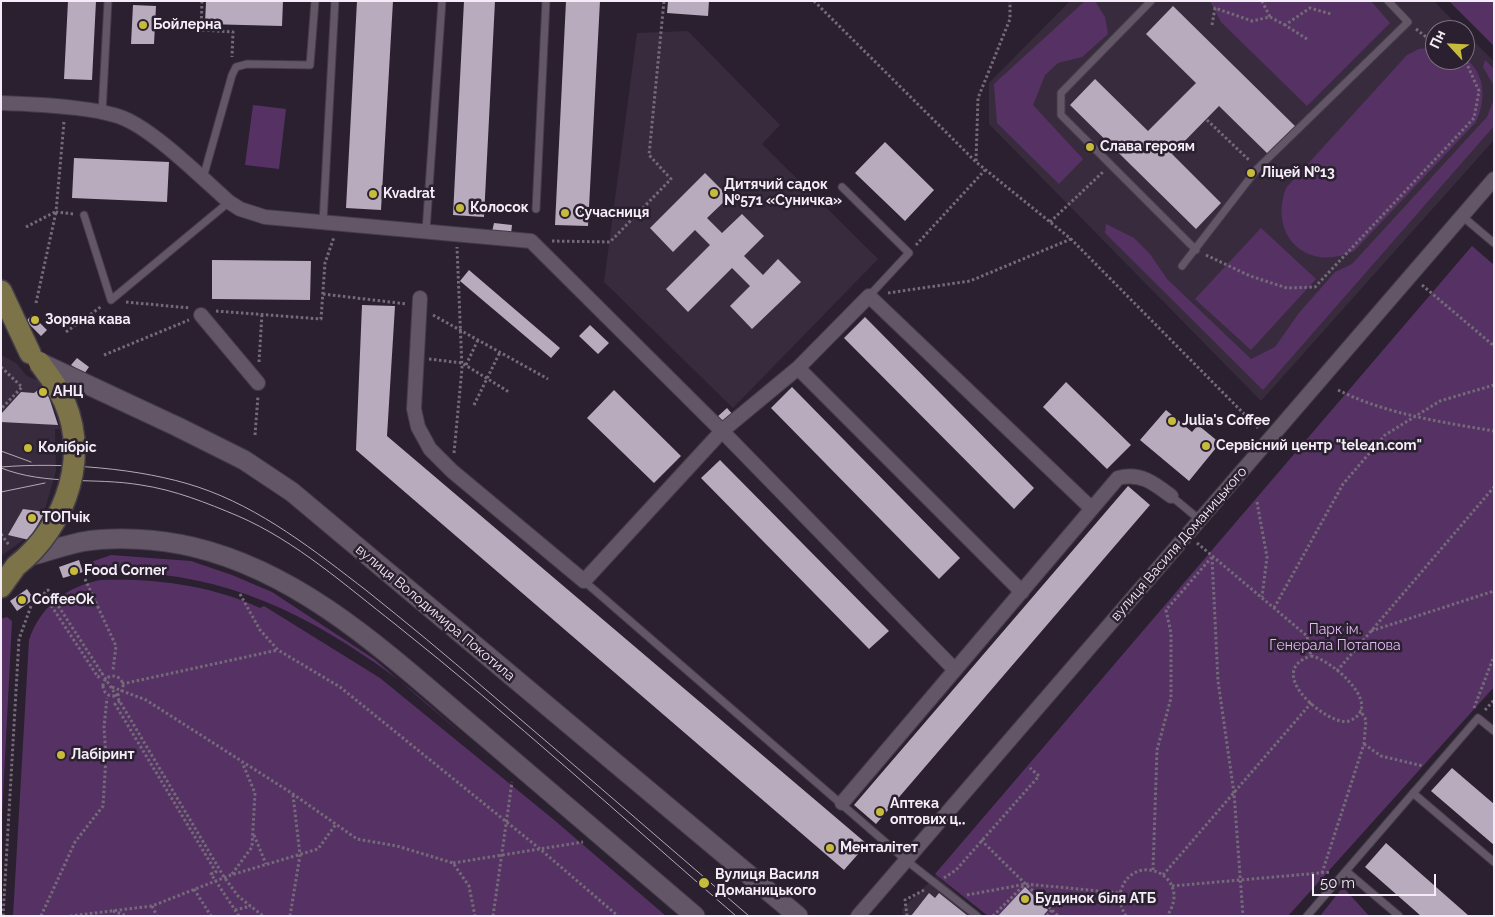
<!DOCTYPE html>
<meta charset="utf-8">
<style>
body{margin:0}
#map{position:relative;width:1495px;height:917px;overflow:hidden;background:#2a202f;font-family:Raleway,sans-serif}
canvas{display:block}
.frame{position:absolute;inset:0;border:2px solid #f4edf7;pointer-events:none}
.north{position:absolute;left:1425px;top:20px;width:50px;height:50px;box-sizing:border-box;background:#2a202f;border:1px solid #7b727f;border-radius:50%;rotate:295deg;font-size:14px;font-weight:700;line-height:20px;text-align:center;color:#f4edf7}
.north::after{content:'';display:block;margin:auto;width:18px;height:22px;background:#c7bb3c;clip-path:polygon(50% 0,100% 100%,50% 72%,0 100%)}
.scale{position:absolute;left:1312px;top:874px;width:124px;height:22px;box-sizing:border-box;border:2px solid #f4edf7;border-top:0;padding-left:6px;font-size:15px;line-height:18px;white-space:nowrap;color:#f4edf7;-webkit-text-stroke:4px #2a202f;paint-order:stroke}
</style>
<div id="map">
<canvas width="1495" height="917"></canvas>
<div class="frame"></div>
<div class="north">Пн</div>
<div class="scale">50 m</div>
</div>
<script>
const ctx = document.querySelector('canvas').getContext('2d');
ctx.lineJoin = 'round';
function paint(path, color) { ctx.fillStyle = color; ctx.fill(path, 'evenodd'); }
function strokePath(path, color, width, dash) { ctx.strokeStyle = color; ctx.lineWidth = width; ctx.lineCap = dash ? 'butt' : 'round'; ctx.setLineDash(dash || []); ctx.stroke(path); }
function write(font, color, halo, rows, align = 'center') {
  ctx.font = font + ' Raleway,sans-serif'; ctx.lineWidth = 5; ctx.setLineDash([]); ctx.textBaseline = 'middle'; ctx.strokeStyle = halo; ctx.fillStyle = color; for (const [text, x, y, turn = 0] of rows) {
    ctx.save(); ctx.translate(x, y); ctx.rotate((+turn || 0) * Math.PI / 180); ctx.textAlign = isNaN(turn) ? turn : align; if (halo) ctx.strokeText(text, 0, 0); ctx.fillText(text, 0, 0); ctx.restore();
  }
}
paint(new Path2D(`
 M1070,1H1434L1462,30H1435V60H1465V33L1494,61V140L1261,401L989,124V83Z
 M688,31L780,125L762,144L878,259L733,408L604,282L637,33Z
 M1,355L16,363L27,376L44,383L60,429H55L56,471L45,509L22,541L1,556Z
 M936,876L983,916H903L902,909Z`), '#392b3e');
paint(new Path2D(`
 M1085,1H1095L1105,17L1108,34L1082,57L1058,63L1045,75L1033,105L1083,159L1059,184L997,123L994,84Z
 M1210,1H1371L1390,23L1307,106L1221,22Z
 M1449,1H1494V46Z
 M1435,47V60H1465V58C1486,74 1486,100 1476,122L1354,251C1307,273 1268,236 1286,188L1407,55L1419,49Z
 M1485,60L1494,69V86L1483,67Z
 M1494,99V126L1263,390L1105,233L1106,224L1134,238L1150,254L1167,279L1251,359L1275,347L1299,313L1335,272L1352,264L1487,117Z
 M253,105L286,109L279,169L245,165Z
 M1261,228L1316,279L1251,350L1195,299Z
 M1472,246L1494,265V687L1288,916H988L935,874Z
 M111,555L191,561L232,575L272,592L374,659L497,764C459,733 421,695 381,667C287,601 207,569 91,571L88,563Z
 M100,580C154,578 211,585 260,608L264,606L380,678L553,819L666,916H13L29,640C40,607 66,587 100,580Z
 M7,617L12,621L1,836V619Z
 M1343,887L1369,916H1320Z`), '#563264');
paint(new Path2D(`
 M68,1H96L92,80L64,79Z
 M206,1H283L282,26L205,24Z
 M357,1H393L381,210L346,208Z
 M464,1H495L484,217L453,215Z
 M566,1H600L588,226L555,225Z
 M668,1H709L708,16L667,13Z
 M133,5L156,6L154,44H131Z
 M1173,6L1297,128L1270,156L1219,106L1172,154L1221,203L1196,229L1070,105L1095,79L1148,131L1196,83L1146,34Z
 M885,142L934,190L905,221L855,173Z
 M74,158L169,162L167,202L72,198Z
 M705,173L729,197L707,218L722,233L742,214L764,236L744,256L763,275L778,259L801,282L752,329L730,306L750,286L732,268L688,312L666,289L710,245L695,230L673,252L650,228Z
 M494,223L512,225L511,234L492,232Z
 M212,260L311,261L310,300L212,299Z
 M469,270L560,348L551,358L460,281Z
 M362,305L395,306L387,436L867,844L844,870L356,450Z
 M32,315L47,330L41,336L26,321Z
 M865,317L1034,488L1014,509L844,338Z
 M590,325L609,343L598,354L579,336Z
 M77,358L89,367L84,374L71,365Z
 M1066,382L1131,445L1107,469L1043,407Z
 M45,385L58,425L1,422V414L21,392L34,393Z
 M792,387L960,558L939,579L771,408Z
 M614,390L681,456L654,483L587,418Z
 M727,408L734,416L724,426L716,418Z
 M1166,410L1192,432L1198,425L1220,443L1189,481L1140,440Z
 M720,460L889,631L869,649L701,478Z
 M1128,486L1150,505L876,824L854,805Z
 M23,509L45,512L29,540L8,535Z
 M79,560L83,572L63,578L59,567Z
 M27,589L34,599L17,611L10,601Z
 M1452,768L1494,804V845L1431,791Z
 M1386,843L1469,916H1421L1380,880L1365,867Z
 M1025,887L1048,910L1043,916H998Z
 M929,893L935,898L939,893L968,916H911Z`), '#b8abbe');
const lane = new Path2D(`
 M1151,1L1061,93V115L1196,250
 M102,113L108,1
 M203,178L232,75L236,67L247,64L310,65L315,1
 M842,187L909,253L869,296
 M536,209L546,1
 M84,215L111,300L229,202
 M1462,216L1494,243
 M323,222L335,1
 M426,231L442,1
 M1182,266L1257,169L1408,22L1388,1
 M1171,496L1200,520
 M584,581L907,861L977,916
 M1413,793L1494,862
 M1346,871L1399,916
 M1307,916L1478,718L1494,731`);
const street = new Path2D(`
 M1,103C32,104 96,107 123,118C155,131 202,178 229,202L240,209L265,217L531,241L722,431L584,581L452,471L430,449L418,427L414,409L420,298
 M201,315L258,383
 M798,368L1022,592
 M955,670L722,431L798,368L869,296L1091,508
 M842,803L1118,478C1140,472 1154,483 1171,496
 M858,916L1494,179`);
const secondary = new Path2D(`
 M178,427L244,460L292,492L798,916
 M27,557C45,552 63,546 81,542C116,536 159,539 193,547C307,574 395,661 482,734C553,795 624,855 695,916`);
const primary = new Path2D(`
 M1,291L30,353
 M1,587L16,566`);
strokePath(lane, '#443c48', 9);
strokePath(street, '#443c48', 16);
strokePath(secondary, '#443c48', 21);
strokePath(primary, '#443c48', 24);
strokePath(new Path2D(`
 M202,1L201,30L233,32L232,57
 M814,1L976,162L1071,239L1258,428
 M1262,1L1270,17
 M1212,25L1215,8L1252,21L1270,17L1285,25
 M1416,29L1435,44
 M1307,39L1285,25L1310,8L1331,14
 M1207,120L1250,161
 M64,122L56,212L74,214
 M976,161L978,98L1010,19V1
 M1050,222L1104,171
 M26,227L55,212
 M552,241L610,242L671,179L649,155L664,1
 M916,245L985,170
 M1206,255L1250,276L1287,288L1315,287L1474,118L1479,91L1466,62L1462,60
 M1422,285L1494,346
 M888,293L970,281L1071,239
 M323,294L407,304
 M126,302L190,308
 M36,303L56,212
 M216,311L321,319L325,263L334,237
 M433,315L548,379
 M66,332L102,306
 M104,355L189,320
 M429,359L462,363L509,392
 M259,362L262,314
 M466,365L478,340
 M1,367L22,387L1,409
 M1338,390C1386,414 1441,422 1494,431
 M474,405L500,352
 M255,435L258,396
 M454,453L462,368L457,247
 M1257,502L1267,557L1262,597
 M1,534L9,545
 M1197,543L1307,636L1311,656
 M1212,557L1218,681L1234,793L1243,916
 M85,579L116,646L113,670
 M43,593L98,677L103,673
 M240,594L260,630L278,650L340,687L540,849L618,916
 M1274,608L1343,484L1385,435L1440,401L1494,385
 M1371,631L1494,591
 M1311,656C1329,658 1387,706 1349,721C1331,728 1261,672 1311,656Z
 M1337,671L1494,487
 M103 686a10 10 0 1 1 20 0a10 10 0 1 1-20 0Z
 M122,684L278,650
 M112,687L146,700L293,794L357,839L397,846L453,863L469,886L475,916
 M120,701L115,704L216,872L211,874L239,916
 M1474,708L1494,656
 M1485,710L1494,700
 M1364,744L1381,756L1423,766
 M254,835L266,864
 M981,840L1058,916
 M453,863L583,842
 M1153,870L1157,750L1171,698V633L1166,610L1211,558
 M1322,873L1364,744L1366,720L1360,710
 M232,874L252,847L255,793L242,762
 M1163,875L1312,702
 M944,878L956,870L1039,776L1030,768
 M1172,886L1331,872
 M194,889L211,916
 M967,895L1026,884L1120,893
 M152,906L157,916
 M235,910L251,906
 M113,911L127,916
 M3,916L19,639L31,606L48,590L116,695L224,877L238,896L263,916
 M41,916L75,842L103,806L106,757L104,727L107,698
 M70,916L152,906L231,875L318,849L336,824
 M290,916L300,855L293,795
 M493,916L512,782
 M907,916L905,900L926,889
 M993,916L1025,884
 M1047,916L1052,910
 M1126,916C1121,908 1118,899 1121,890C1135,849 1194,877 1167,916`), '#746b78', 3, [2.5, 2.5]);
strokePath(lane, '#625667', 7);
strokePath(street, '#625667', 14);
strokePath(secondary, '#625667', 19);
strokePath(primary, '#7d7348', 21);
strokePath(new Path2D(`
 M1,451L31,462
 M1,467C61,462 141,468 198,487C261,508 315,551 367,591C407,623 446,655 485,689C573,764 661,840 749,916
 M1,468C47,486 94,477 141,485C175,490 207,503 238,516C296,541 346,586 395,624C512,717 623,818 736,916
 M1,492L45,483`), '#b2aab6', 1);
const secondaryBridge = new Path2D(`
 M39,362L178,427`);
const primaryBridge = new Path2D(`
 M16,566C67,526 93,451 59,391C53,381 46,372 39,362`);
strokePath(secondaryBridge, '#443c48', 21, []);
strokePath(primaryBridge, '#443c48', 24, []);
strokePath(secondaryBridge, '#625667', 19);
strokePath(primaryBridge, '#7d7348', 21);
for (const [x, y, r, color] of [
 [143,25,5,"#c7bb3c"],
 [1090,147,5,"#c7bb3c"],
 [1251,173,5,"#c7bb3c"],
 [714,193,5,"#c7bb3c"],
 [373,194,5,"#c7bb3c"],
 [460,208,5,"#c7bb3c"],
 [565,213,5,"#c7bb3c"],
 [35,320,5,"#c7bb3c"],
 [43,392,5,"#c7bb3c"],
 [1172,421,5,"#c7bb3c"],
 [1206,446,5,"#c7bb3c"],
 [28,448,5,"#c7bb3c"],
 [32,518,5,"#c7bb3c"],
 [74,571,5,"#c7bb3c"],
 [22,600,5,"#c7bb3c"],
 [61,755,5,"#c7bb3c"],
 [880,812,5,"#c7bb3c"],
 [830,848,5,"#c7bb3c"],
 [704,883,6,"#c7bb3c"],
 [1025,899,5,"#c7bb3c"]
]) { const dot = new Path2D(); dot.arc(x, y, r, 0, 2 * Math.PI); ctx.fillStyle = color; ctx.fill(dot); strokePath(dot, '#2a202f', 2); }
write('bold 14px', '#f4edf7', '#2a202f', [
 ["Бойлерна",153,25],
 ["Слава героям",1100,147],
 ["Ліцей №13",1261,173],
 ["Дитячий садок",724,185],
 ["№571 «Суничка»",724,201],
 ["Kvadrat",383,194],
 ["Колосок",470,208],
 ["Сучасниця",575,213],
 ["Зоряна кава",45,320],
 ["АНЦ",53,392],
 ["Julia's Coffee",1182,421],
 ["Сервісний центр \"tele4n.com\"",1216,446],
 ["Колібріс",38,448],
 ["ТОПчік",42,518],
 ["Food Corner",84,571],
 ["CoffeeOk",32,600],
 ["Лабіринт",71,755],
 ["Аптека",890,804],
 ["оптових ц‥",890,820],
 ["Менталітет",840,848],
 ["Вулиця Василя",715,875],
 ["Доманицького",715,891],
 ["Будинок біля АТБ",1035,899]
], 'left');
write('14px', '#f4edf7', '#2a202f', [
 ["вулиця Василя Доманицького",1179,544,-49],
 ["вулиця Володимира Покотила",435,613,40]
]);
write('14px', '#e4baf4', '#2a202f', [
 ["Парк ім.",1335,630],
 ["Генерала Потапова",1335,646]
]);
</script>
